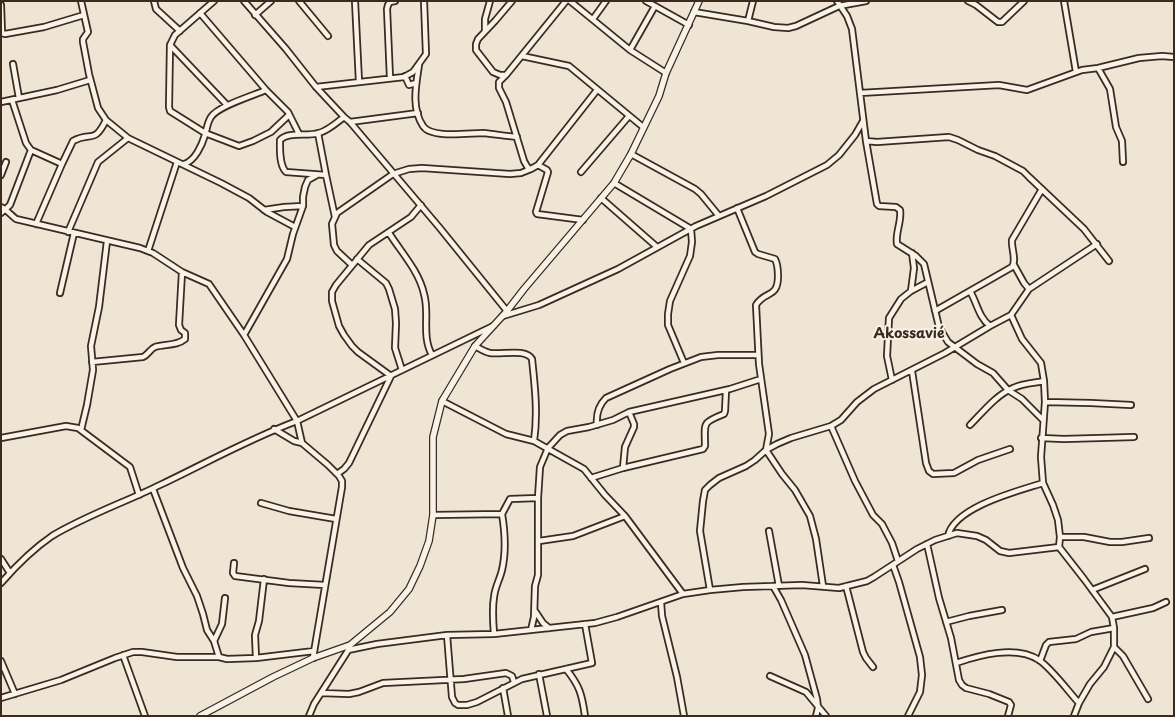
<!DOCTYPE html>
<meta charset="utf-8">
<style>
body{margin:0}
#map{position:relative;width:1175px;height:717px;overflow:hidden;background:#efe5d4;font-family:"Playpen Sans",sans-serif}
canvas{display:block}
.frame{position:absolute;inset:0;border:2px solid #3b2a1e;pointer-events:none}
</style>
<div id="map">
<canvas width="1175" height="717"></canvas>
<div class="frame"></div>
</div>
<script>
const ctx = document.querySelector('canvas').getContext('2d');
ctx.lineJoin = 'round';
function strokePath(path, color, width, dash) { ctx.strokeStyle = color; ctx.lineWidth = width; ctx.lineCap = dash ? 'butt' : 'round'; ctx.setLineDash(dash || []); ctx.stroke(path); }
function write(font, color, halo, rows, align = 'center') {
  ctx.font = font + ' "Playpen Sans",sans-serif'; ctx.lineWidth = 4; ctx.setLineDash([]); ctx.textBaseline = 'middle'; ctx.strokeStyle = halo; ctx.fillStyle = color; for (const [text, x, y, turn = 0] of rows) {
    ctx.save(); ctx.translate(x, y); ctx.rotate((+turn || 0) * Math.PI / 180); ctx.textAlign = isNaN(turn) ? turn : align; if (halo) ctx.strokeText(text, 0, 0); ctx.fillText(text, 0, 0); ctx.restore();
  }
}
const minor = new Path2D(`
 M81,1L88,32L83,39V42L89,74L98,108L106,120L128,138L221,183L249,198L267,212L295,227
 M154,1L156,9L180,31
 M214,1L175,35L170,45L227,105
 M244,1L286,49L316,87L344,117L350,122L439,227L507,311
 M299,1L328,36
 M355,1L359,82
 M512,1L495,21L478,39L476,44V50L493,72L500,75H506L566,1
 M570,1L630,50L666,73
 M646,1L689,25
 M837,1L847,16L852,29L866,141L877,204L879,206L896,207L900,210C902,221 895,233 897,244L916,256L924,264L939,327L948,342L977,364L993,373L1008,390L1022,399L1043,420
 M968,1L976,5L998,22H1002L1024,1
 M1064,1L1076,72
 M1,5L2,33L5,34L44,27L84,15
 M694,12L748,21L774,27L788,28L796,26L839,6L866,1
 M200,13L266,90L288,112L299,134
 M255,15L271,1
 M593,19L606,1
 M748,21L753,1
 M485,31V19L490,1
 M170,45L169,107L170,111L205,133L239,146L253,141L271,132L289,115
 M630,50L655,6
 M522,56L569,66L643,127
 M13,64L19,98
 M419,65C416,85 411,108 423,126C431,139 469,133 483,133C494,134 505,136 517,137
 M1098,68L1110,89L1116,127L1122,141L1123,162
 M506,75L499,82V88L506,102L524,161L528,168L531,169L538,165L597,90
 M405,76L409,85L416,83
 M390,78L387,9L388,5L390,2L395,1
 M316,87L404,77L413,72L426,54L424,1
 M860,93L999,85L1027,90L1082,70L1098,68L1139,58L1162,56L1174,57
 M12,100L26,143L31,150L62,164
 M1,102L57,90L90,80
 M350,122L418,113
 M318,133L326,175L335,217
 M866,141L877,142L949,137L958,140L978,150L995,156L1023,171L1029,177L1084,229L1109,261
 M631,154L695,189L701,194L719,216
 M184,164C195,161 202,145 205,135C207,129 207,123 211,117C218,106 252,96 266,90
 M538,165L547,170L548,172L536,212L537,214L583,220
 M581,172L629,116
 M1,175L6,162
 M326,175L286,172C279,165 280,149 280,140C289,131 307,137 319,133C329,130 336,123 344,117
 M614,183L691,229L692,242L690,256L670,301L668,314V325L684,363
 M601,198L657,247
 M1,207C7,210 11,215 16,219L140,248L153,253L182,272L209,284L244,335L297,421L302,443L328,465L339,476L342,481V487L313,658
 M737,208L755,252L758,254L775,259C778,265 778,270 778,276C778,299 765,290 756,305L759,364L769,434L766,450
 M264,210L284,207L303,206
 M1,213L10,205L31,150
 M36,224L62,164L73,141C91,131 94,145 106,120
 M68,232L98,162L128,138
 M389,233C401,252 419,271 424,294C430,314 421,335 432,355
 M148,251L177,162
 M357,259L386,283L389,289L395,309L396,323L395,348L402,370
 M352,265L337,251L334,245L332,224L337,213L393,174L409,169L422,168L510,174L521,173L531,169
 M1014,265L1024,283L1029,289
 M911,291L914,268L912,253
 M970,291C977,303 979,318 990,326
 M60,293L74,233
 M935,311L1012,267C1017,260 1011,248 1012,240L1042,189
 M1011,315L1022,339L1041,363L1044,381L1045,402L1041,457L1043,483L1053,505L1058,520L1060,537L1059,547L1084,579L1112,617L1114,628V647L1104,667L1090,684L1079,703L1074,716
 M503,316L539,305L618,269L696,226L766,196L827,165L839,155L855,135L863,121
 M244,335L287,259L293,234L303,206V197L305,187L308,180L317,175
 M475,346C480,349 485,352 490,353C501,355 526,348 532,359C535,387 538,414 534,441
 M92,362L143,357C148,355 150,349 155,347C165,344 177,346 185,339V333L181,330L179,325L182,272
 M912,371L926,463L929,471L933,474L954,473L978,460L1010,449
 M892,380L887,356L889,318L901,299L911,291L928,282
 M442,401L506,434L534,441L584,469L605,495L625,516L683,594
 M1045,402L1091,403L1131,405
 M597,425C596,415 599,405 606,398L670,369L701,357L718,355H758
 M970,425C983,412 996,395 1013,388C1023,383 1034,383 1044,381
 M831,426L855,481L873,515L882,524L892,543L898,561
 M274,429L294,441L302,443
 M81,430L87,405L93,370L91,346L99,307L107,241
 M1,438L66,426L78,428L130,467L139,495
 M1041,438L1064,439L1134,437
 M766,450L782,474L795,490L810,516L816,539L823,586
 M623,468L625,447L634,427V424L629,412
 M337,474L344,469L349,463L391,376L358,352L352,346L344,335L339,326L332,301V292L336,285L369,245L411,217L421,205
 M591,478L623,468L703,449L705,446C705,423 701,423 724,414L725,411L726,390
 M153,489L183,568L197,596L203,614L207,630L214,641L219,657
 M261,503L289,511L336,519
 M502,514L510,499L538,498
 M433,515L502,514C505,532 506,553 502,570C500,579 495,587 494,597C492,609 493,622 494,634
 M769,531L779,586
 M948,536C954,507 1018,491 1043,483
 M1060,537H1084L1110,542H1122L1149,538
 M539,541L573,536L625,516
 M927,544L939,598L951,638L959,680L962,685L966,688L989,694L1009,702L1011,705L1008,716
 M1,559L10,573
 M234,563L233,573L235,576L289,583L325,585
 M893,565L899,582L920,657L922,675L920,692L908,716
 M1,583C16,566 33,549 52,536C87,515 126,502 162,484C206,463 251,438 297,421L493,326
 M773,586L781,600L805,655L817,699L818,708L816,716
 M846,586L863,652L866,658L873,667
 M710,590L700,531L703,501L705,490L710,485L719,478L746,466L755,460L766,450L777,444L791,438L831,426L841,420L857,402L874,389L945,353L990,326L1011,315L1029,289L1097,244
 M1092,590L1145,569
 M661,602L662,616L677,677L684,716
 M535,611L543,623L549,628
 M1112,617L1153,608L1166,602
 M946,622L969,616L1002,610
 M531,630L534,617L535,586L538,575V498L540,467L548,448L560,435L567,431L589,427L613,420L629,412L730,389L761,379
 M447,635L452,697L455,703L458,705H467L477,702L522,679L592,663L585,624
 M214,641L222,624L225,598
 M1114,647L1123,656L1148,699
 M348,650L377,644L447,635L494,634L595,623L617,617L683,594L710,590L743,587L802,585L839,588L867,581L874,577L917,549L935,540L957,533L977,536L986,540L1000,551L1009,553L1059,547
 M123,655L145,716
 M256,658L255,635L259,621L264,579
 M1,661L15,694
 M1040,661L1046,645L1049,642L1076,639L1091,632L1114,628
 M956,663C980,655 1016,645 1039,660C1052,669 1068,691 1079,703
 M566,669C580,686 582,695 585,716
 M539,674L547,716
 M770,676L806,692L826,716
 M503,688L508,716
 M321,693L349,694L359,692L383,683L464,679L506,673L512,676L514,682
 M1,698L61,680L115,658L133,652H142L177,657H219L227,659L256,658L314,651
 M309,716L314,704L349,649`);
const tertiary = new Path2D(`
 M200,716L273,677L313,658L350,645L390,612L409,589L420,566L429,541L433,515V437L442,401L475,346L507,311L524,289L614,183L631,154L659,96L666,73L699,1`);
strokePath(minor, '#3b2a1e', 8);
strokePath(tertiary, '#3b2a1e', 8);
strokePath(minor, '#f7f3e8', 4.5);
strokePath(tertiary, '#f7f3e8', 5.5);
write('bold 14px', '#3b2a1e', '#f7f3e8', [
 ["Akossavié",909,334]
]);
</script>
